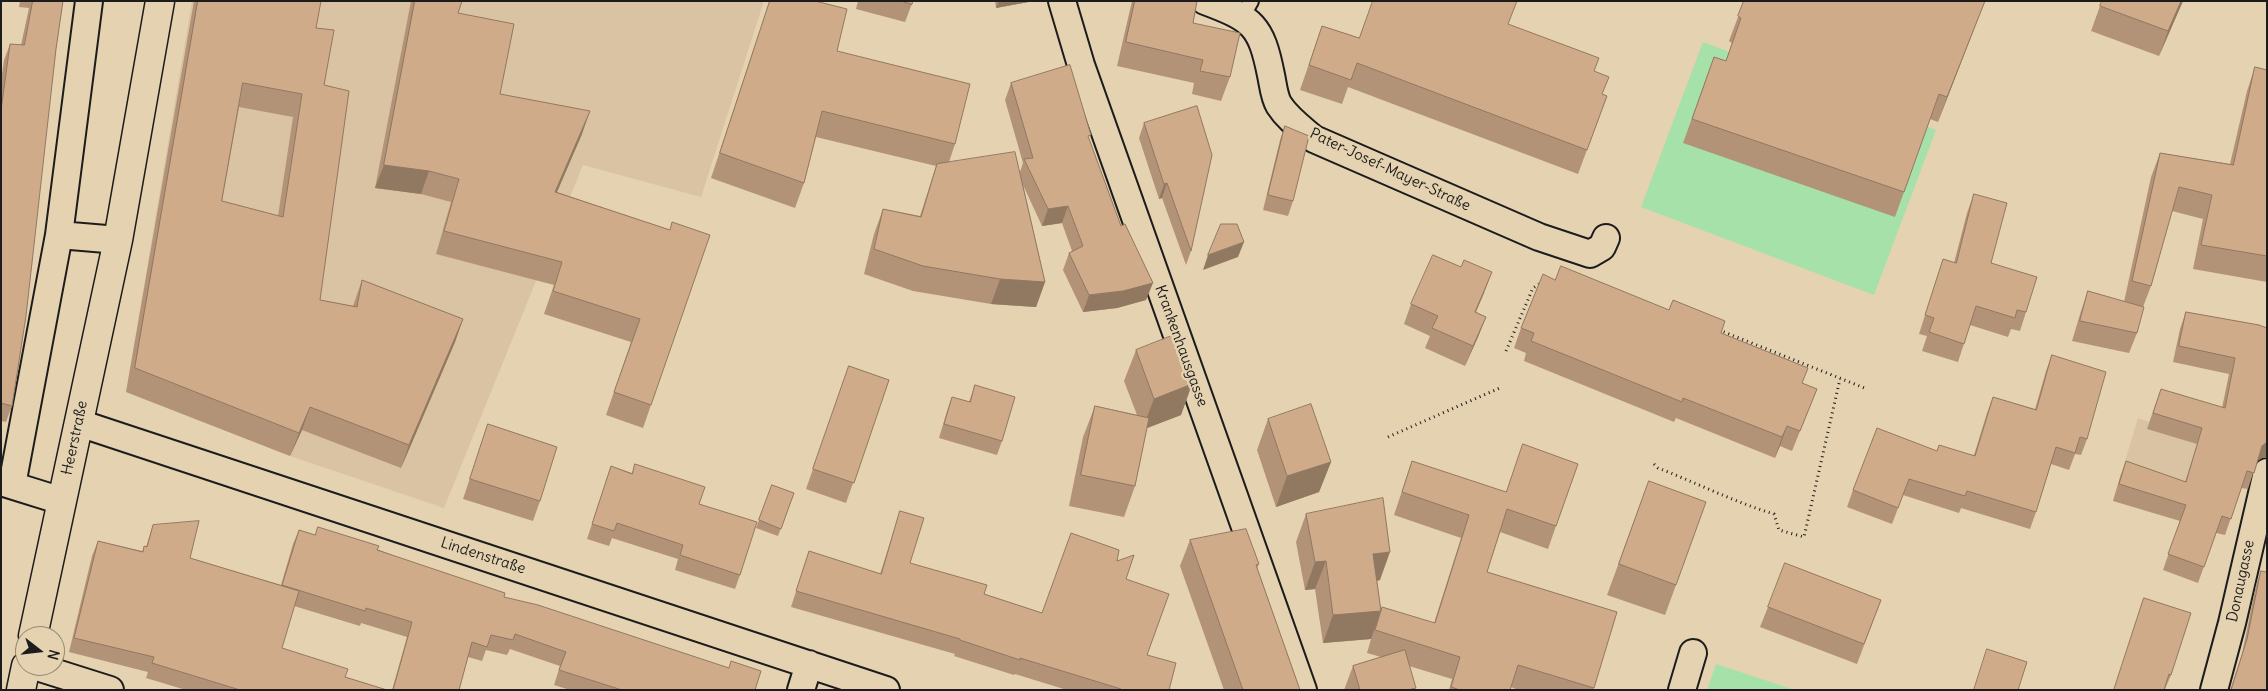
<!DOCTYPE html>
<meta charset="utf-8">
<style>
body{margin:0}
#map{position:relative;width:2268px;height:691px;overflow:hidden;background:#e5d2b0;font-family:Delius,sans-serif}
canvas{display:block}
.frame{position:absolute;inset:0;border:2px solid #1c1c1c;pointer-events:none}
.north{position:absolute;left:15px;top:626px;width:50px;height:50px;box-sizing:border-box;background:#e5d2b0;border:1px solid #958975;border-radius:50%;rotate:106deg;font-size:14px;font-weight:700;line-height:20px;text-align:center;color:#1c1c1c}
.north::after{content:'';display:block;margin:auto;width:18px;height:22px;background:#1c1c1c;clip-path:polygon(50% 0,100% 100%,50% 72%,0 100%)}
</style>
<div id="map">
<canvas width="2268" height="691"></canvas>
<div class="frame"></div>
<div class="north">N</div>
</div>
<script>
const ctx = document.querySelector('canvas').getContext('2d');
ctx.lineJoin = 'round';
function paint(path, color) { ctx.fillStyle = color; ctx.fill(path, 'evenodd'); }
function strokePath(path, color, width, dash) { ctx.strokeStyle = color; ctx.lineWidth = width; ctx.lineCap = dash ? 'butt' : 'round'; ctx.setLineDash(dash || []); ctx.stroke(path); }
function write(font, color, halo, rows, align = 'center') {
  ctx.font = font + ' Delius,sans-serif'; ctx.lineWidth = 5; ctx.setLineDash([]); ctx.textBaseline = 'middle'; ctx.strokeStyle = halo; ctx.fillStyle = color; for (const [text, x, y, turn = 0] of rows) {
    ctx.save(); ctx.translate(x, y); ctx.rotate((+turn || 0) * Math.PI / 180); ctx.textAlign = isNaN(turn) ? turn : align; if (halo) ctx.strokeText(text, 0, 0); ctx.fillText(text, 0, 0); ctx.restore();
  }
}
paint(new Path2D(`
 M192,1H764L701,197L583,165L444,508L290,456L126,392Z
 M2155,405L2204,420L2180,498L2113,501L2138,418L2149,422Z`), '#dac3a2');
paint(new Path2D(`
 M1703,42L1936,130L1874,295L1641,207Z
 M1716,664L1795,690H1707Z`), '#a5e1a8');
const service = new Path2D(`
 M1242,17L1251,1`);
const minor = new Path2D(`
 M1062,1L1081,65L1303,690
 M1205,1C1253,19 1261,25 1271,75C1273,84 1274,97 1279,105C1288,119 1301,128 1314,139L1539,237L1590,254L1602,247L1606,238
 M59,235L118,240
 M79,423L886,690
 M1,482L62,501
 M12,485L59,235L89,1
 M34,666L110,690
 M801,690L809,664
 M1682,690L1693,653
 M2214,690L2232,623L2267,472`);
const tertiary = new Path2D(`
 M33,636L118,240L160,1
 M21,690L26,666`);
strokePath(service, '#1c1c1c', 18);
strokePath(minor, '#1c1c1c', 30);
strokePath(tertiary, '#1c1c1c', 31);
strokePath(new Path2D(`
 M1719,330L1867,389
 M1506,351L1533,288L1539,284
 M1388,437L1502,387
 M1654,464L1658,468C1697,483 1734,502 1774,514L1779,530L1804,537L1840,379`), '#1c1c1c', 3, [1, 4]);
strokePath(service, '#e5d2b0', 14);
strokePath(minor, '#e5d2b0', 26);
strokePath(tertiary, '#e5d2b0', 28);
paint(new Path2D(`
 M20,1H63L56,49L12,406L6,422L1,421V81L4,60L10,44L21,45L29,8L19,7Z
 M194,1H321L316,28L324,85L320,300L353,306L362,280L463,319L455,342L401,468L302,430L290,456L126,392ZM239,107L293,117L278,216L222,201Z
 M411,1H462L458,13L500,94L582,134L557,192L670,230L651,405L643,428L606,415L631,342L544,314L554,285L436,254L451,202L421,194L375,188Z
 M770,1L837,51L955,144L949,162L1020,172L1023,163L1005,100L1011,83L1089,140L1146,300L1117,308L1083,312L1063,270L1069,253L1072,251L1062,223L1042,226L1023,185L1045,282L1036,307L991,304L913,291L864,274L874,234L883,209L920,216L936,166L816,137L804,183L795,208L711,178Z
 M858,1H913L905,22L856,9Z
 M995,1H1034L996,8Z
 M1132,1H1197L1193,23L1230,77L1221,101L1192,94L1194,83L1117,66Z
 M1744,1H1985L1938,122L1930,119L1895,217L1683,143L1714,57L1726,61L1732,43L1729,41Z
 M2183,1L2159,56L2091,31L2100,6Z
 M1508,24L1594,71L1602,94L1607,96L1578,174L1348,87L1342,104L1300,90L1322,26L1359,38Z
 M2255,67L2267,70V282L2193,269L2203,219L2172,211L2151,286L2143,307L2137,333L2129,353L2072,341L2081,311L2088,291L2124,302L2151,177L2160,153L2230,164L2247,91Z
 M1197,106L1191,251L1186,265L1162,198L1159,199L1139,138L1144,123Z
 M1285,126L1293,201L1288,216L1263,210L1280,140Z
 M1974,194L1991,263L2026,312L2020,331L2011,329L2008,337L1970,325L1958,362L1922,351L1927,336L1919,334L1943,259L1954,263L1967,213Z
 M1555,280L1721,333L1802,383L1817,389L1792,451L1780,446L1775,458L1676,418L1674,422L1524,361L1526,353L1514,348L1521,328Z
 M1484,293L1476,312L1486,317L1478,337L1465,366L1425,348L1430,336L1404,324L1411,304Z
 M2186,312L2259,325L2266,411H2267V458H2262L2257,461L2248,489L2241,488L2225,535L2216,533L2198,583L2163,570L2180,521L2113,501L2120,477L2126,461L2185,482L2197,444L2147,429L2161,389L2222,408L2229,374L2173,362L2180,329Z
 M1136,350L1192,384L1181,415L1147,428L1135,486L1124,517L1069,506L1083,437L1095,406L1137,415L1124,381Z
 M2052,355L2087,439L2081,455L2075,454L2069,470L2051,464L2036,512L2030,529L1961,508L1959,513L1903,495L1892,524L1847,507L1853,490L1937,451L1974,455L1987,413L1993,397L2035,409L2046,371Z
 M849,366L889,380L846,503L806,489Z
 M975,385L1002,441L997,455L939,438L947,411L952,397L969,402Z
 M1268,419L1331,462L1319,492L1276,507L1257,450Z
 M488,424L540,501L533,521L463,499Z
 M1412,461L1556,526L1548,549L1500,532L1487,572L1617,612L1593,690H1518L1511,687L1510,690H1449L1452,679L1409,666L1415,690H1344L1353,666L1381,657L1367,653L1371,639L1323,643L1315,589L1305,590L1296,542L1306,514L1380,580L1377,581L1381,610L1434,623L1461,538L1394,515Z
 M635,464L699,504L740,575L735,589L675,570L678,559L612,538L609,546L587,539L611,466L632,473Z
 M1649,481L1676,585L1665,615L1607,595Z
 M772,485L794,493L778,536L756,528Z
 M900,511L910,563L984,594L1042,613L1117,561L1126,579L1147,655L1169,690H1067L1015,674L1014,675L954,656L955,654L791,607L809,551L880,574Z
 M153,525L190,558L281,585L293,544L299,530L315,535L318,527L504,597L755,690H570L554,685L560,666L510,649L507,655L486,650L482,661L468,657L459,690H392L407,637L361,623L360,626L294,606L282,648L345,677L387,690H186L146,678L148,672L69,652L92,556L98,541L142,551L146,547Z
 M1190,540L1259,564L1257,568L1300,690H1224L1180,566Z
 M2261,571L2267,690H2230L2242,654L2256,585Z
 M2144,598L2171,675L2165,689H2164V690H2114Z
 M1881,600L1857,664L1760,627L1768,607Z`), '#b29377');
paint(new Path2D(`
 M999,1H1034L996,8Z
 M1985,1L1981,11L1938,122L1947,97Z
 M2181,1H2183L2159,56L2168,31Z
 M590,111L582,134L547,215L555,192Z
 M384,165L429,171L421,194L375,188Z
 M1167,183L1162,198L1159,199L1164,184Z
 M1068,206L1062,223L1042,226L1048,209Z
 M1244,242L1238,257L1203,270L1208,255Z
 M1492,272L1484,293L1467,332L1475,312Z
 M1000,279L1045,282L1036,307L991,304Z
 M1153,283L1146,300L1117,308L1083,312L1089,295Z
 M1486,317L1478,337L1465,366L1473,346Z
 M463,319L455,342L401,468L409,445Z
 M1192,384L1181,415L1142,430L1154,399Z
 M310,407L302,430L290,456L299,433Z
 M1787,426L1780,446L1775,458L1782,437Z
 M2267,442V458H2262L2256,462L2262,446Z
 M1331,462L1319,492L1276,507L1287,476Z
 M1390,552L1380,580L1363,583L1373,554Z
 M1326,561L1315,589L1305,590L1315,562Z
 M1381,611L1371,639L1323,643L1333,615Z`), '#917861');
const building = new Path2D(`
 M33,1H63L56,49L26,316L12,406L1,403V110L10,44L24,45Z
 M198,1H321L316,28L334,30L324,85L349,91L320,300L357,307L362,280L463,319L409,445L310,407L299,433L135,368ZM243,83L302,94L283,217L222,201Z
 M415,1H462L458,13L514,24L500,94L590,111L555,192L670,230L672,222L710,235L651,405L614,392L640,319L553,291L562,262L444,231L459,179L429,171L384,165Z
 M770,1H815L847,9L837,51L970,84L955,144L822,111L804,183L720,153Z
 M901,1H913L912,4Z
 M1135,1H1197L1193,23L1240,33L1230,77L1200,71L1203,60L1126,42Z
 M1373,1H1517L1508,24L1599,58L1594,71L1609,77L1602,94L1607,96L1587,150L1357,63L1351,80L1309,65L1322,26L1359,38Z
 M1744,1H1985L1947,97L1939,94L1904,192L1692,119L1714,57L1726,61L1741,18L1738,16Z
 M2102,1H2181L2168,31L2100,6Z
 M1070,65L1091,135L1088,136L1121,226L1125,224L1153,283L1123,291L1089,295L1069,253L1083,246L1068,206L1048,209L1024,159L1033,158L1011,83Z
 M2255,67L2267,70V256L2201,245L2212,195L2179,187L2151,286L2132,281L2160,153L2233,165Z
 M1197,106L1212,155L1191,251L1167,183L1164,184L1144,123Z
 M1285,126L1309,136L1293,201L1268,195Z
 M1015,152L1045,282L1000,279L923,266L874,249L883,209L921,217L937,164Z
 M1974,194L2007,203L1991,263L2037,277L2026,312L2017,310L2015,318L1976,306L1964,344L1929,332L1934,318L1925,315L1943,259L1956,263Z
 M1221,224H1237L1244,242L1208,255Z
 M1433,255L1461,267L1464,260L1492,272L1475,312L1486,317L1473,346L1432,328L1438,316L1411,304Z
 M1561,266L1669,310L1673,300L1725,321L1721,333L1808,368L1802,383L1817,389L1800,431L1787,426L1782,437L1683,398L1682,402L1531,341L1534,333L1521,328L1543,274L1555,280Z
 M2088,291L2144,307L2137,333L2080,321Z
 M2186,312L2259,325L2267,328V409L2266,411H2267V442L2262,446L2254,473L2247,471L2231,519L2222,516L2204,567L2168,554L2186,505L2119,484L2126,461L2186,482L2202,428L2153,413L2161,389L2225,408L2235,358L2179,346Z
 M1174,335L1192,384L1154,399L1136,350Z
 M2052,355L2106,372L2087,439L2080,437L2075,453L2056,447L2036,512L1967,491L1965,496L1909,479L1898,508L1853,490L1877,428L1937,451L1939,445L1975,456L1993,397L2036,410Z
 M849,366L889,380L854,483L813,469Z
 M975,385L1015,397L1002,441L944,424L952,397L970,402Z
 M1311,404L1331,462L1287,476L1268,419Z
 M1095,406L1149,418L1135,486L1081,475Z
 M488,424L557,447L540,501L470,479Z
 M1523,444L1578,464L1556,526L1507,509L1487,572L1617,612L1594,688L1518,665L1510,690H1460L1451,687L1460,657L1375,630L1382,607L1435,623L1469,515L1402,492L1412,461L1506,492Z
 M635,464L705,487L699,504L757,522L740,575L680,555L683,545L617,523L614,531L592,524L611,466L632,474Z
 M1649,481L1706,502L1676,585L1619,564Z
 M772,485L794,493L781,529L759,520Z
 M1383,498L1390,552L1373,554L1381,611L1333,615L1326,561L1315,562L1306,514Z
 M900,511L924,518L910,563L987,585L984,594L1042,613L1071,533L1119,550L1117,561L1134,555L1126,579L1169,594L1147,655L1176,663L1169,690H1121V689L1020,658V660L960,640V639L796,591L809,551L881,574Z
 M199,521L190,558L299,591L282,648L348,669L345,677L387,690H240L152,663L154,657L74,638L98,541L143,552L144,546L147,547L153,525Z
 M318,527L379,546L377,550L505,593L504,597L538,605L729,668L731,661L761,671L755,690H622L559,670L566,652L515,634L513,640L491,635L487,647L472,642L459,690H393L412,622L366,608L365,611L282,585L299,530L315,535Z
 M1246,529L1259,564L1256,565L1300,690H1243L1190,540Z
 M1785,563L1881,600L1864,644L1768,607Z
 M2261,571L2267,572V690H2231L2247,639Z
 M2144,598L2191,613L2171,675L2169,674L2164,690H2114Z
 M1987,649L2027,662L2018,690H1974Z
 M1405,650L1416,688L1408,690H1360L1353,666Z`);
paint(building, '#cfab8a');
strokePath(building, '#917861', 1);
write('15px', '#1c1c1c', '#e5d2b0', [
 ["Pater-Josef-Mayer-Straße",1390,170,25],
 ["Krankenhausgasse",1181,346,70],
 ["Heerstraße",75,438,-78],
 ["Lindenstraße",483,556,18],
 ["Donaugasse",2241,581,-78]
]);
</script>
